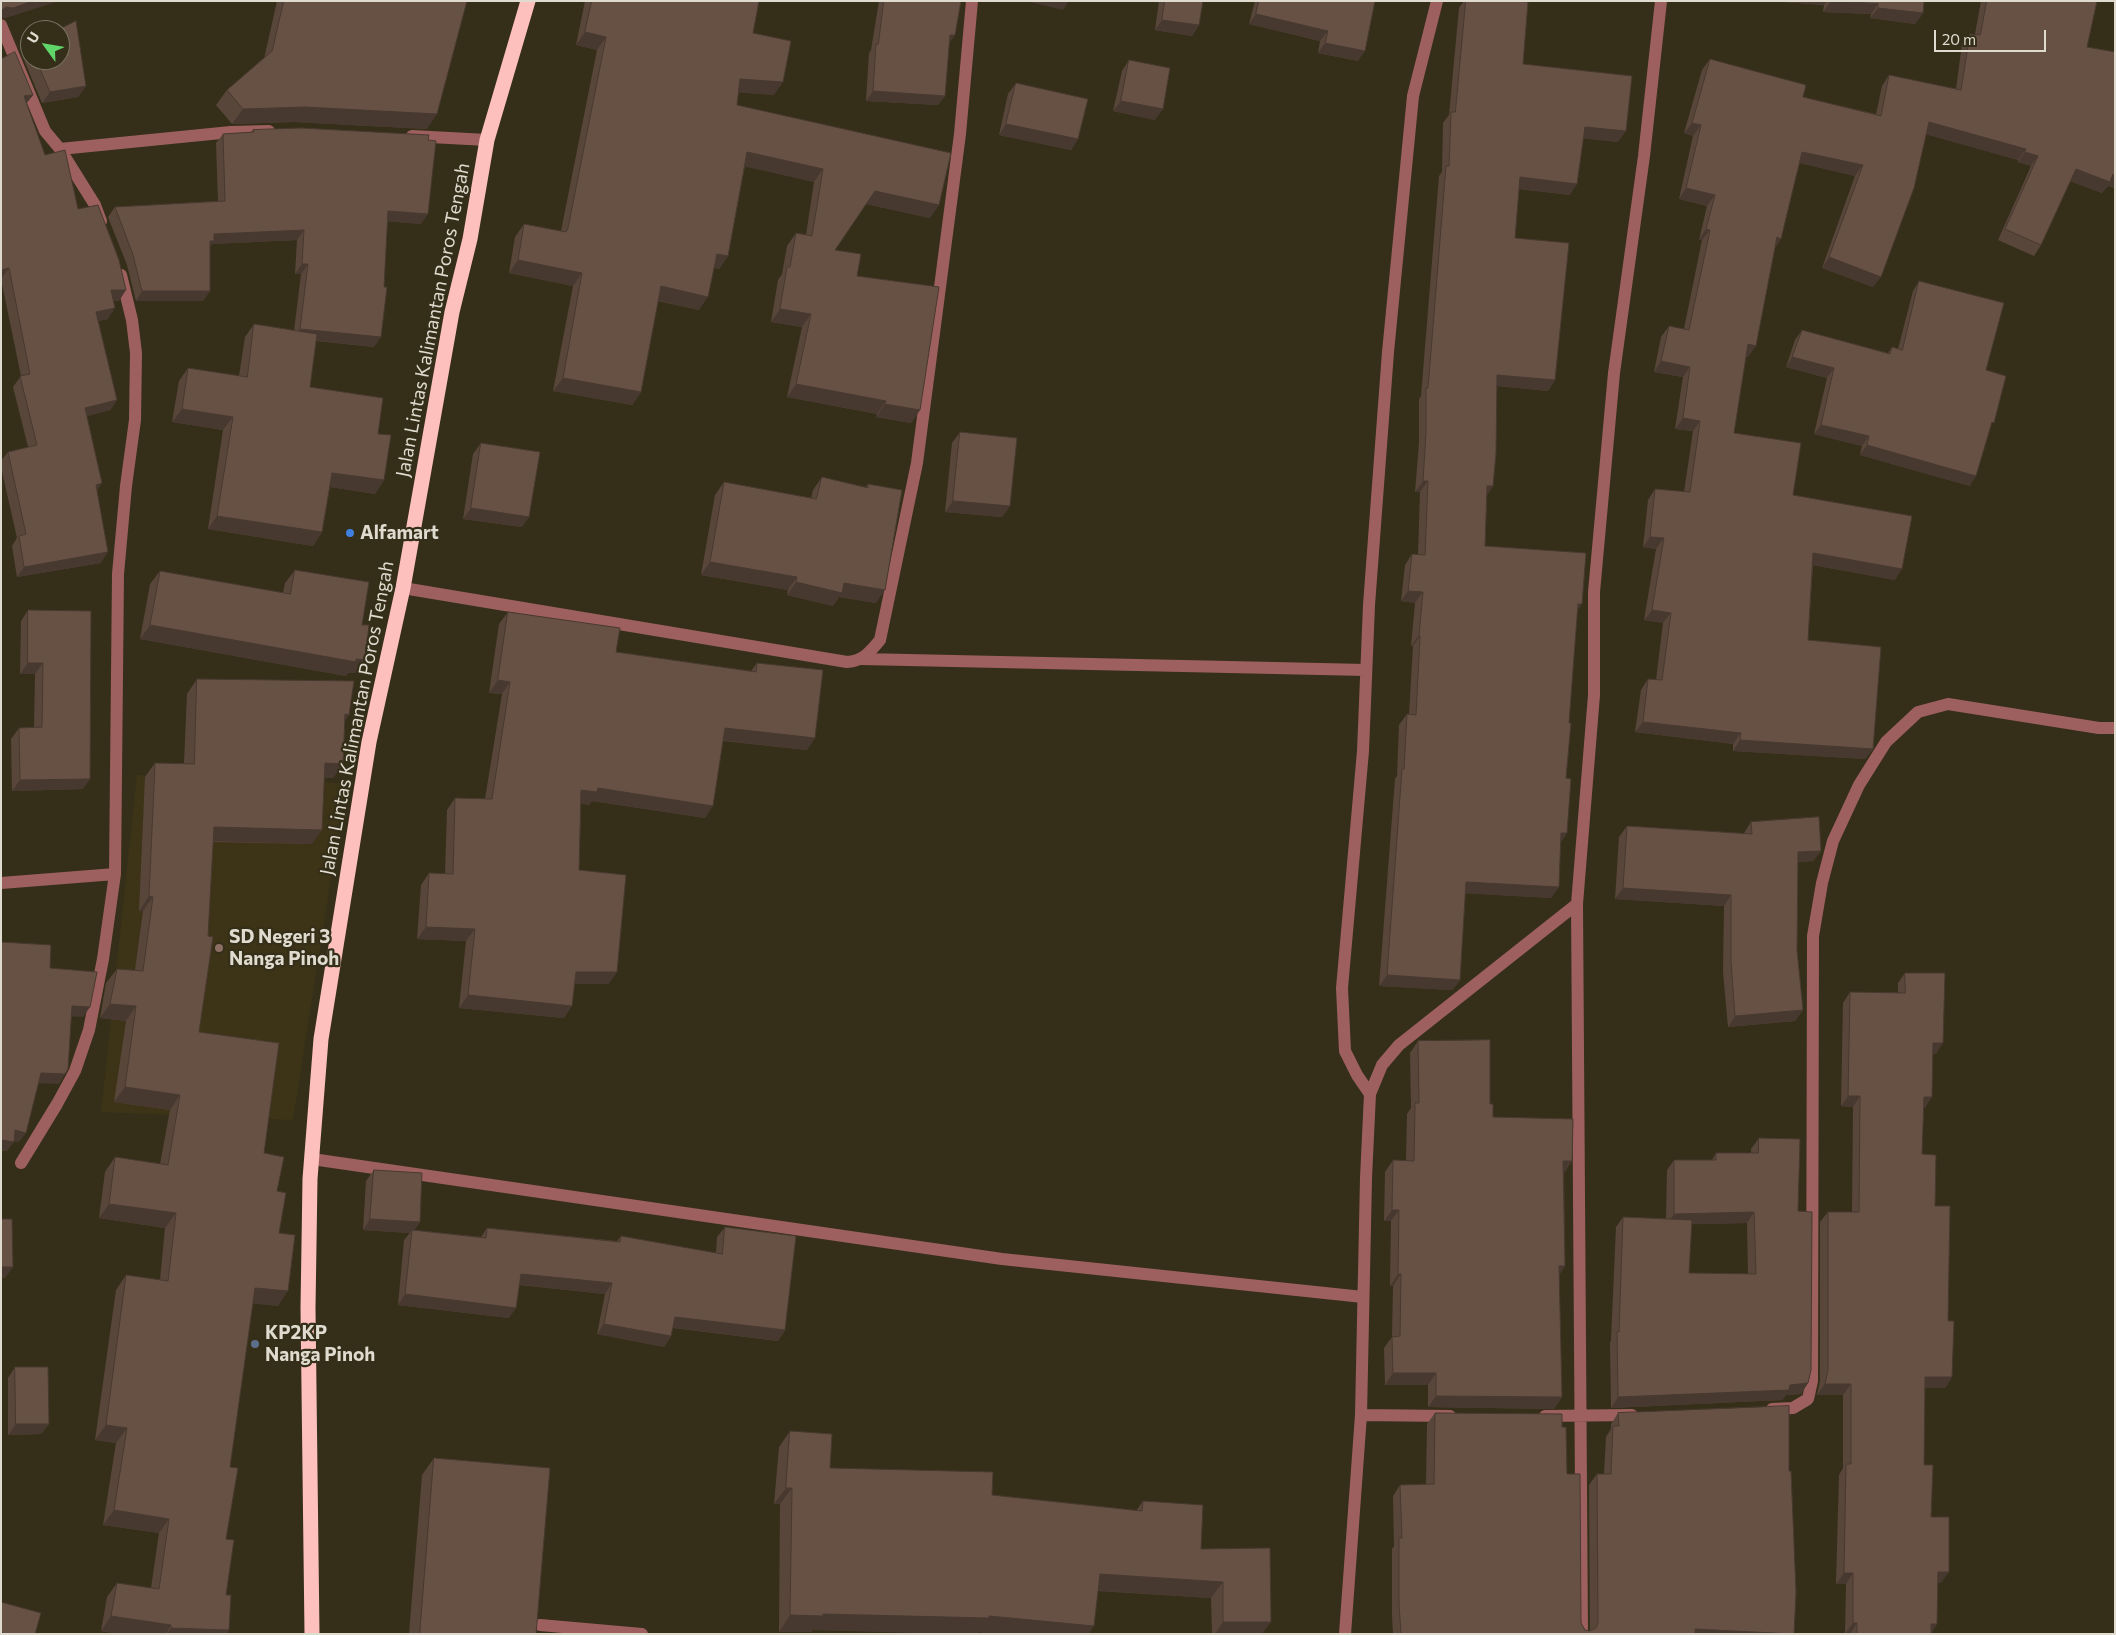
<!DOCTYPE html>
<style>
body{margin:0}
#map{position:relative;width:2116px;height:1635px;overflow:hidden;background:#352f1a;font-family:Commissioner,sans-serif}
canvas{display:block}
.frame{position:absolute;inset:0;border:2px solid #dfdbcf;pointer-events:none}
.north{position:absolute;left:20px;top:20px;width:50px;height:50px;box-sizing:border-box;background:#352f1a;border:1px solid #797462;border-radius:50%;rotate:302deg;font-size:14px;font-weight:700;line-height:20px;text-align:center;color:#dfdbcf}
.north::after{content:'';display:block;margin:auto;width:18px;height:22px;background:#60d56a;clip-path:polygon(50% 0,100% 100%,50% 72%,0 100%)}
.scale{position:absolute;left:1934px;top:30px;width:112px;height:22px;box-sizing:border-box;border:2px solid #dfdbcf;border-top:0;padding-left:6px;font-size:15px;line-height:18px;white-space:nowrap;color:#dfdbcf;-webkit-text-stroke:4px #352f1a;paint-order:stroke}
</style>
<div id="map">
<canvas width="2116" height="1635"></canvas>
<div class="frame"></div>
<div class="north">U</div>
<div class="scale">20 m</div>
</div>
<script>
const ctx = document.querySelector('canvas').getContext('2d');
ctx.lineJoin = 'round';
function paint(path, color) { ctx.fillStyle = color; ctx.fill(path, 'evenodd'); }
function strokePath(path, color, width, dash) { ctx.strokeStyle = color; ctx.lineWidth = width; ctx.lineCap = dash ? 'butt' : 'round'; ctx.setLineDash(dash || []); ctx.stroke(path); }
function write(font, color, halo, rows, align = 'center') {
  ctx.font = font + ' Commissioner,sans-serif'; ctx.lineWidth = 4.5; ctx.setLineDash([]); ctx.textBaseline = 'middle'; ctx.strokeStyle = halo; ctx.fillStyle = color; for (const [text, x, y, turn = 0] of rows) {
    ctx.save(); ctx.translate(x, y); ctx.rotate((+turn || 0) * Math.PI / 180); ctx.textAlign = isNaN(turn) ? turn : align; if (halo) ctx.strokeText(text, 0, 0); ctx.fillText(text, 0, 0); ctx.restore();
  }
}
paint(new Path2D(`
 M137,775L346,783L293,1120L101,1112Z`), '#3d3418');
strokePath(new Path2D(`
 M1,25L45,131L60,149L95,205L101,221
 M412,136L487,140
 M60,149L231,132L269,131
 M403,588L847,662C863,661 870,652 880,640L917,463L960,134L972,1
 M862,659L1366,670
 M1,883L115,874
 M1370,1094L1357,1075L1345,1051L1342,988L1363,751L1369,605L1388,352L1413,96L1437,1
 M312,1159L1002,1259L1363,1297
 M21,1163L57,1104L75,1071L89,1030L103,959L115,874L118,574L126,486L135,420L136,353L132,320L121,275
 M1772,1409L1793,1408L1808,1399L1812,1381L1813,936L1822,883L1833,841L1859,785L1886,742L1918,712L1948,704L2099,728H2115
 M1361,1415L1450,1416
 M1545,1416L1632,1415
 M540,1625L642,1634
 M1345,1634L1361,1415L1366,1178L1370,1094L1382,1065L1399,1045L1577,904
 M1582,1634L1577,904L1594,695V592L1614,373L1644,156L1661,1`), '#9e605e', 12);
strokePath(new Path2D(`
 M312,1634L308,1308L310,1179L321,1039L369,742L403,588L452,312L470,239L487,140L528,1`), '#fec0bd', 15);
paint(new Path2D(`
 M277,1H467L427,129L294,122L232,124L216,105L227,90L264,59Z
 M585,1H759L753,33L774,95L738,92L737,105L930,218L866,204L835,250L857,276L920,410L911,423L876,417L877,414L787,397L802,327L771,322L778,280L782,274L787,246L796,233L806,235L814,182L745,166L728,256L719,269L714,268L699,310L658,301L641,392L632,405L553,391L573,286L509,273L515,237L524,224L561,231L597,50L576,45Z
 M879,1H961L955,35L949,43L945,96L938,105L866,101L869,53L871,50Z
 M1159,1H1203L1199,25L1192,36L1155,30Z
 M1255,1H1375L1358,61L1318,53L1320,41L1249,24Z
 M1464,1H1513L1523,64L1618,142L1583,138L1570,195L1519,189L1515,238L1555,380L1548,391L1497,386L1493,486L1487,495L1485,546L1577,612L1560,843L1551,898L1465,893L1460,980L1452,990L1379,986L1395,779L1397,776L1399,725L1407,714H1409L1413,646H1411L1415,603L1401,601L1405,565L1412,554L1418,555L1420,492H1415L1419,443V399L1421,396L1439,176L1442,172L1443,123L1449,115L1459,8Z
 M1770,1H1924L1923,13L1915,24L1870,18L1871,14L1823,12L1824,5Z
 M1981,1H2097L2087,47L2115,52V188L2108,186L2102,193L2070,181L2041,245L2034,256L1998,240L2031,166L2018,162V160L1926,134L1873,287L1822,268L1855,176L1800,163L1775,248L1748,357L1746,356L1734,433L1793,495L1895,580L1813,565L1808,640L1873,749L1865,759L1733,751V744L1635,732L1641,690L1648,679L1656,680L1663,623L1644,620L1656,549L1643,547L1648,500L1655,489L1684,492L1693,431L1675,429L1683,377L1654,372L1661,337L1669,326L1684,329L1702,240H1699L1707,206L1679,199L1693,136L1684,133L1702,70L1710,59L1803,97L1876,114L1882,86L1889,75L1956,89L1962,44L1970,34H1975Z
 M30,44V60H60L86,86L78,97L42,103L22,55Z
 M1,59L33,95L26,104L45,155L78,209L119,301H114L108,319L98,321L117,400L110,410L87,416L97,490L101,563L17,577L12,546L17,538L1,467V461L8,452L28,447L13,387L21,376L1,279Z
 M1129,60L1155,120L1113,111L1122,71Z
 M1016,83L1078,139L1071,150L999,135L1008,94Z
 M253,130L428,140L421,224L388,221L374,347L316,341L310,387L378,434L384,480L375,494L330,487L322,532L313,546L208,529L223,430L172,422L179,381L188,368L239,376L245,337L254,324L294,331L301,274H295L297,240L212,244L210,247V291L203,301H136L127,265L108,217L115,207L218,201L216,143L223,134L251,132Z
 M1919,281L1986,370L1990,429L1970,486L1860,455L1862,446L1814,434L1827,378L1786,367L1795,340L1802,330L1888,353L1892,347L1898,349L1913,291Z
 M960,432L1010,506L1002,517L945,512L952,443Z
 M481,443L522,527L463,519L473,454Z
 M822,477L866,487L868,484L876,603L839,597L833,606L787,595L788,590L701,575L715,495L724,482L811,498L813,490Z
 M295,570L362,625L355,673H348L346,676L140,639L150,584L160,571L283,593L285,583Z
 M28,610L83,789L12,791L11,739L19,728H34L35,674H20L21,621Z
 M508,612L616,652L751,671L757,663L807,750L723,741L705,818L592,801L589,805L581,803L579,870L617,972L608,984H575L564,1018L459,1008L466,941L417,939L421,885L429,873L445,874L447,810L455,798L485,799L502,694L489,693L499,624Z
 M197,679L345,720L343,764L333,778H324L312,844L213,842L199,1032L264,1153L277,1191L279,1233L278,1306L253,1303L230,1467L226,1539V1595L229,1630L226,1634H120L101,1631L107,1597L117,1583L151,1588L159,1533L103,1525L116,1443L95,1440L116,1290L126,1275L160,1280L165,1228L99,1218L105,1172L115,1157L160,1164L170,1110L114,1102L126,1021L100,1018L106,983L117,969L135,970L143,911H139L145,777L155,763H184L187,694Z
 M1751,822L1821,851L1813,861L1798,862L1797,950L1803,1010L1795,1021L1728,1027L1723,972L1724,906L1615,899L1619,837L1627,826L1744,834V833Z
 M1905,973L1936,1054H1933L1925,1108H1923L1922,1154L1935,1206L1948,1321L1952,1377L1945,1388H1925L1924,1465L1941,1583H1938L1931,1634H1845L1846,1584H1836L1839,1475L1843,1468V1395H1817L1820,1381V1222L1828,1212H1852L1853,1107L1841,1106L1843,1003L1850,992L1898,993V983Z
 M1418,1041L1490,1104L1493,1117L1572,1161L1564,1173L1565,1266L1559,1275L1562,1397L1554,1409L1428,1407V1385H1385L1384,1348L1392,1337L1393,1286H1390L1391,1221H1384L1385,1172L1393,1160L1406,1161L1407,1114L1411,1108L1410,1053Z
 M1759,1138L1798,1211L1808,1383L1801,1394L1786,1395L1782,1400L1611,1408L1610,1343L1611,1340L1616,1227L1623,1217L1666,1219L1667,1170L1674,1160H1712L1716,1153H1751V1149ZM1747,1223L1748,1274L1689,1273L1691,1224Z
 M374,1170L420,1222L414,1230L481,1237L487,1228L617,1241L621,1236L716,1253L717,1237L725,1227L785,1330L778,1341L673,1328L671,1336L664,1347L597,1334L605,1294L519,1285L509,1318L398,1305L404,1240L410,1233L363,1230L366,1181Z
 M15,1367L49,1424L41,1434L8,1435V1378Z
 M1435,1413L1562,1427L1581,1623L1585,1630L1590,1631L1589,1485L1597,1474H1604L1606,1437L1611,1429V1424L1618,1413L1789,1471L1794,1634H1393L1392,1615V1549L1394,1546L1393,1496L1400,1485L1426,1484L1427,1424Z
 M790,1431L830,1468L992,1495L1136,1511L1143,1501L1201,1549L1262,1634H1212L1211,1598L1098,1591L1089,1634H991L979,1632L813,1630L811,1632H779L780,1504H774L779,1447Z
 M434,1458L536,1634H409L422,1475Z`), '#59463b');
paint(new Path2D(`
 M33,1H59L6,18H1V11L6,7Z
 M1026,1H1069L1063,10Z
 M1770,1H1826L1824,5Z
 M1831,1L1878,4L1871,14L1823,12Z
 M1878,8L1923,13L1915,24L1870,18Z
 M1256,14L1328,31L1320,41L1249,24Z
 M1162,20L1199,25L1192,36L1155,30Z
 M585,32L606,37L597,50L576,45Z
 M950,35H955L948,45Z
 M1325,43L1365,51L1358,61L1318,53Z
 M740,79L783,82L774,95L731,92Z
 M86,86L78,97L42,103L50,92Z
 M873,91L945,96L938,105L866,101Z
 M33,95L25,105L24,96Z
 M1121,101L1163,109L1155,120L1113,111Z
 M305,107L437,114L427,129L294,122L232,124L243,109Z
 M1929,122L2026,149L2018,160L1921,133Z
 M1692,123L1701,125L1693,136L1684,133Z
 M1006,124L1078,139L1071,150L999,135Z
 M1585,127L1626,131L1618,142L1577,138Z
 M747,152L823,169L814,182L738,165Z
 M1802,152L1863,165L1855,176L1795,162Z
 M2025,152L2038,156L2031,166L2018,162Z
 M2076,169L2115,175V188L2108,186L2102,193L2068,180Z
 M1520,177L1577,184L1570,195L1512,188Z
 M1686,188L1715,195L1707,206L1679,199Z
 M875,191L939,205L930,218L866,204Z
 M388,211L428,214L421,224L381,221Z
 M1706,229L1710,230L1702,240H1699Z
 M304,230L297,240L212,244L207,251H203L214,234Z
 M1777,237L1781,239L1774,250Z
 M717,254L728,256L719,269L708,267Z
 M1829,257L1881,277L1873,287L1822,268Z
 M518,260L582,273L573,286L509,273Z
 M302,264H308L301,274H295Z
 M9,268L1,279V270Z
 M661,286L708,297L699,310L652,299Z
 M111,290H126L119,301H104Z
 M142,291H210L203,301H136Z
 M115,308L108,319L89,323L96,312Z
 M780,309L811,314L802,327L771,322Z
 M300,329L381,337L374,347L293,338Z
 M1748,344L1756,346L1748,357L1740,355Z
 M1792,357L1834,368L1827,378L1786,367Z
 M1661,361L1690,367L1683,377L1654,372Z
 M1497,375L1555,380L1548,391L1489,385Z
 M563,378L641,392L632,405L553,391Z
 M796,384L886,401L877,414L787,397Z
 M117,400L110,410L78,418L85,408Z
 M885,404L920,410L911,423L876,417Z
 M182,409L233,417L223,430L172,422Z
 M1683,418L1700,421L1693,431L1675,429Z
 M1821,425L1869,436L1862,446L1814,434Z
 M1867,445L1976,476L1970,486L1860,455Z
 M332,473L384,480L375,494L323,486Z
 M1423,481H1428L1420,492H1415Z
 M102,483L95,494L96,485Z
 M1487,486H1493L1486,497Z
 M953,501L1010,506L1002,517L945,512Z
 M471,508L529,517L522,527L463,519Z
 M217,516L322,532L313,546L208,529Z
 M1650,537L1664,538L1656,549L1643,547Z
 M108,552L101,563L17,577L24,567Z
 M1813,553L1902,569L1895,580L1806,564Z
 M710,562L797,577L788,590L701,575Z
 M796,582L844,583L885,590L876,603L839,597L833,606L787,595Z
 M1408,591L1423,592L1415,603L1401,601Z
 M1578,604H1582L1575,615Z
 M1652,610L1671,613L1663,623L1644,620Z
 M150,625L365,660L355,673H348L346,676L140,639Z
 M1419,635L1420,636L1413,646H1411Z
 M28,663H43L35,674H20Z
 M498,680L510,682L502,694L489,693Z
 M345,714L349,715L339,729Z
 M1643,722L1741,733L1733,744L1635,732Z
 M725,728L815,738L807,750L717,740Z
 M1740,740L1873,749L1865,759L1733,751Z
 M325,763L343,764L333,778H314Z
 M90,779L83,789L12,791L20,780Z
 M598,788L713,806L705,818L592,801L589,805L573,802L581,790Z
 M214,827L322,830L312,844L204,841Z
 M1561,833H1567L1560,844Z
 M1821,851L1813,861L1791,863L1798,852Z
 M1466,882L1559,887L1551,898L1458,893Z
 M1623,888L1731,895L1724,906L1615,899Z
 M149,896L153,897L143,911H139Z
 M426,927L475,929L466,941L417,939Z
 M576,972H617L608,984H567Z
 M1387,975L1460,980L1452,990L1379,986Z
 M468,995L572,1006L564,1018L459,1008Z
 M110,1004L136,1006L126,1021L100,1018Z
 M72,1006L90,1007L83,1017L65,1016Z
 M1803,1010L1795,1021L1728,1027L1735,1016Z
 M1933,1043H1943L1936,1054H1925Z
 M41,1073L65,1074L59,1084L34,1083Z
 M125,1087L180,1095L170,1110L114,1102Z
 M1848,1096H1860L1853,1107L1841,1106Z
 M1924,1097H1932L1925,1108L1916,1107Z
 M15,1130L26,1133L19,1142L8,1140Z
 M1,1140L14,1142L7,1151H1Z
 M1563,1161H1572L1564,1173H1555Z
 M109,1204L176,1213L165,1228L99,1218Z
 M1392,1210H1399L1391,1221H1384Z
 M1754,1212L1747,1223L1666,1225L1674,1214Z
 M370,1219L420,1222L412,1233V1230L410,1233L363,1230Z
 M1559,1266H1565L1557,1278Z
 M1,1267H13L5,1278H1Z
 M521,1274L612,1283L605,1294L513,1284Z
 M1398,1274H1401L1393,1286H1390Z
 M255,1288L288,1291L278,1306L245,1303Z
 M405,1294L516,1308L509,1318L398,1305Z
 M675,1317L785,1330L778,1341L667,1327Z
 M604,1324L671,1336L664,1347L597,1334Z
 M1393,1373H1436L1428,1385H1385Z
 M1925,1377H1952L1945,1388H1918Z
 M1808,1383L1801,1394L1786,1395L1782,1400L1611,1408L1618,1397Z
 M1825,1384H1851L1843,1395H1817Z
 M1436,1396L1562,1397L1554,1409L1428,1407Z
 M16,1424H49L41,1434L8,1435Z
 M106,1425L127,1428L116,1443L95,1440Z
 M786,1488H792L780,1504H774Z
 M114,1510L169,1519L159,1533L103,1525Z
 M1938,1572H1949L1941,1583H1930Z
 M1844,1573H1853L1846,1584H1836Z
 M1100,1574L1223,1582L1211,1598L1088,1590Z
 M823,1614L989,1616L1094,1626L1089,1634H991L979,1632L978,1634H950L813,1630L811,1632H779L790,1615Z
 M111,1616L171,1625L166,1634H120L101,1631Z
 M1223,1622H1271L1262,1634H1215Z
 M1853,1623H1857L1850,1634H1845Z
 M1931,1624H1937L1931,1634Z
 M171,1628L229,1630L226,1634H167Z
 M1695,1629L1794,1634H1692Z`), '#483930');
const building = new Path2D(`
 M1,1H33L13,8L6,7L1,11Z
 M284,1H467L437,114L305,107L243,109L227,90L272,51Z
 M592,1H759L753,33L791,41L783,82L740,79L737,105L951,153L939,205L875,191L835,250L861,254L857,276L939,287L920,410L885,404L886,401L796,384L811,314L780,309L787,267H790L796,233L812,236L823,169L747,152L728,256L717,254L708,297L661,286L641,392L563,378L582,273L518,260L524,224L566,232L568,228L606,37L585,32Z
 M884,1H961L955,35H950L945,96L873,91L876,44H878Z
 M1165,1H1203L1199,25L1162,20Z
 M1259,1H1375L1365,51L1325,43L1328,31L1256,14Z
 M1466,1H1513L1528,2L1523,64L1632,76L1626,131L1585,127L1577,184L1520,177L1515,238L1569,243L1555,380L1497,375L1496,453L1493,486H1487L1485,546L1586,553L1582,604H1578L1569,723H1571L1566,778L1571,779L1567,833H1561L1559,887L1466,882L1460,980L1387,975L1402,769H1404L1407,714L1416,715L1420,636L1419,635L1423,592L1408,591L1412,554L1425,555L1428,481H1423L1426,432V388H1428L1446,166H1449L1451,112H1455Z
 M1834,1H1924L1923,13L1878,8V4Z
 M1987,1H2097L2087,47L2115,52V175L2113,174L2110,182L2076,169L2041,245L2005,229L2038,156L2025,152L2026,149L1929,122L1914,188L1881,277L1829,257L1863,165L1802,152L1781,239L1777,237L1756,346L1748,344L1734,433L1801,443L1793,495L1912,516L1902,569L1813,553L1808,640L1881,647L1873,749L1740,740L1741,733L1643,722L1648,679L1662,680L1671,613L1652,610L1664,538L1650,537L1655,489L1690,492L1700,421L1683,418L1690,367L1661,361L1669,326L1689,330L1710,230L1706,229L1715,195L1686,188L1701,125L1692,123L1710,59L1806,85L1803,97L1881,116L1889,75L1961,90L1970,34L1980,35Z
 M76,21L86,86L50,92L36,60H60V30H58Z
 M15,52L33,95L24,96L45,155L65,150L78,209L98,205L119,260L126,290H111L115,308L96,312L117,400L85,408L102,483L96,485L108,552L24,567L19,536L26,534L8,452L37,445L20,376L30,374L9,268L1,270V59Z
 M1129,60L1170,68L1163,109L1121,101Z
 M1016,83L1088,99L1078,139L1006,124Z
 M301,128L429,135L428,140L436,141L428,214L388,211L384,287H387L381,337L300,329L308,264H302L304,230L214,234V241H210V291H142L133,255L115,207L225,201L223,134L254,132L253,130Z
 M1919,281L2004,303L1986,370L2006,376L1994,423L1992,422L1976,476L1867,445L1869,436L1821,425L1834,368L1792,357L1802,330L1890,354L1892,347L1902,350Z
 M254,324L317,334L310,387L383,398L378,434L391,435L384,480L332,473L322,532L217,516L233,417L182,409L188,368L247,377Z
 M960,432L1017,438L1010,506L953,501Z
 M481,443L540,452L529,517L471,508Z
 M822,477L868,488V484L902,490L885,590L844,583L842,593L796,582L797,577L710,562L724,482L816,499Z
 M295,570L369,582L362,625H369L365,660L356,659V662L150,625L160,571L290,594Z
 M28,610L91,611L90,779L20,780L19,728L42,727L43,663H28Z
 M508,612L620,628L616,652L756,672L757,663L823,670L815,738L725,728L713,806L598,788L597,792L581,790L579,870L626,875L617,972H576L572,1006L468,995L475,929L426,927L429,873L453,874L455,798L492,799L510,682L498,680Z
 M197,679L354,681L349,715L345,714L343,764L325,763L322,830L214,827L208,936L213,937L199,1032L279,1043L264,1153L284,1157L277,1191L286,1193L279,1233L295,1235L288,1291L255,1288L230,1467L238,1468L226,1539L234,1540L226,1595H231L229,1630L171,1628V1625L111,1616L117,1583L159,1589L169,1519L114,1510L127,1428L106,1425L126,1275L168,1281L176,1213L109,1204L115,1157L168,1165L180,1095L125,1087L136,1006L110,1004L117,969L143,971L153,897L149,896L155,763L194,764Z
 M1819,817L1821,851L1798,852L1797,950L1803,1010L1735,1016L1731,961V895L1623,888L1627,826L1752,834L1751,822Z
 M1,942L51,945L50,968L97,972L90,1007L72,1006L68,1069L65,1074L41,1073L26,1133L15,1130L14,1142L1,1140Z
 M1905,973H1945L1943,1043H1933L1932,1097H1924L1922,1154L1936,1155L1935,1206H1950L1948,1321H1954L1952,1377H1925L1924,1465H1933L1931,1517H1949V1572H1938L1937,1624H1931V1634H1857V1623H1853V1573H1844L1846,1464H1851V1384H1825L1828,1370V1212H1859L1860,1096H1848L1850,992L1905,993Z
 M1490,1040V1104H1493V1117L1573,1119L1572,1161H1563L1565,1266H1559L1562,1397L1436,1396V1373H1393L1392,1337L1400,1336L1401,1274H1398L1399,1210H1392L1393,1160L1414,1161L1415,1103H1419L1418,1041Z
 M1759,1138L1800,1139L1798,1211L1812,1212L1811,1370L1808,1383L1790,1385L1789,1390L1618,1397L1617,1332H1619L1623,1217L1692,1220L1689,1273L1756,1274L1754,1212L1674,1214V1160H1716V1153H1758Z
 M374,1170L422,1173L420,1222L370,1219Z
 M1,1219H12L13,1267H1Z
 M725,1227L796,1236L785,1330L675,1317L671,1336L604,1324L612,1283L521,1274L516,1308L405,1294L412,1230L486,1238L487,1228L620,1242L621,1236L722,1254Z
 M15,1367H48L49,1424H16Z
 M1789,1406V1471H1791L1796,1592L1794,1634L1695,1629V1634H1401L1399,1604V1538H1402L1400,1485L1434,1484L1435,1413L1562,1414V1427H1566L1567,1474H1580L1581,1623L1585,1630L1590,1631L1596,1628L1598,1623L1597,1474H1611L1613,1426H1619L1618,1413Z
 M790,1431L832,1434L830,1468L993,1472L992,1495L1142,1511L1143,1501L1203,1505L1201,1549L1270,1548L1271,1622H1223V1582L1100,1574L1094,1626L989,1616V1618L823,1614V1616L790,1615L792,1488H786Z
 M434,1458L550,1468L536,1634H420Z
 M1,1602L41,1613L35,1634H4L1,1632Z`);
paint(building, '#675145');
strokePath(building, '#483930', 1);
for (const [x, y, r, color] of [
 [350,533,5,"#3f7fe0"],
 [219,948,5,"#8d6e63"],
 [255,1344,5,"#5c6f8a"]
]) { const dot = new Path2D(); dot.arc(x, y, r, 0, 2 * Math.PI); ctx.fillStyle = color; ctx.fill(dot); strokePath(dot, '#352f1a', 2); }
write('19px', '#dfdbcf', '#352f1a', [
 ["Jalan Lintas Kalimantan Poros Tengah",433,320,-79],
 ["Jalan Lintas Kalimantan Poros Tengah",357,718,-79]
]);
write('bold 19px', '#dfdbcf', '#352f1a', [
 ["Alfamart",360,533],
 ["SD Negeri 3",229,937],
 ["Nanga Pinoh",229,959],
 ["KP2KP",265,1333],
 ["Nanga Pinoh",265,1355]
], 'left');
</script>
